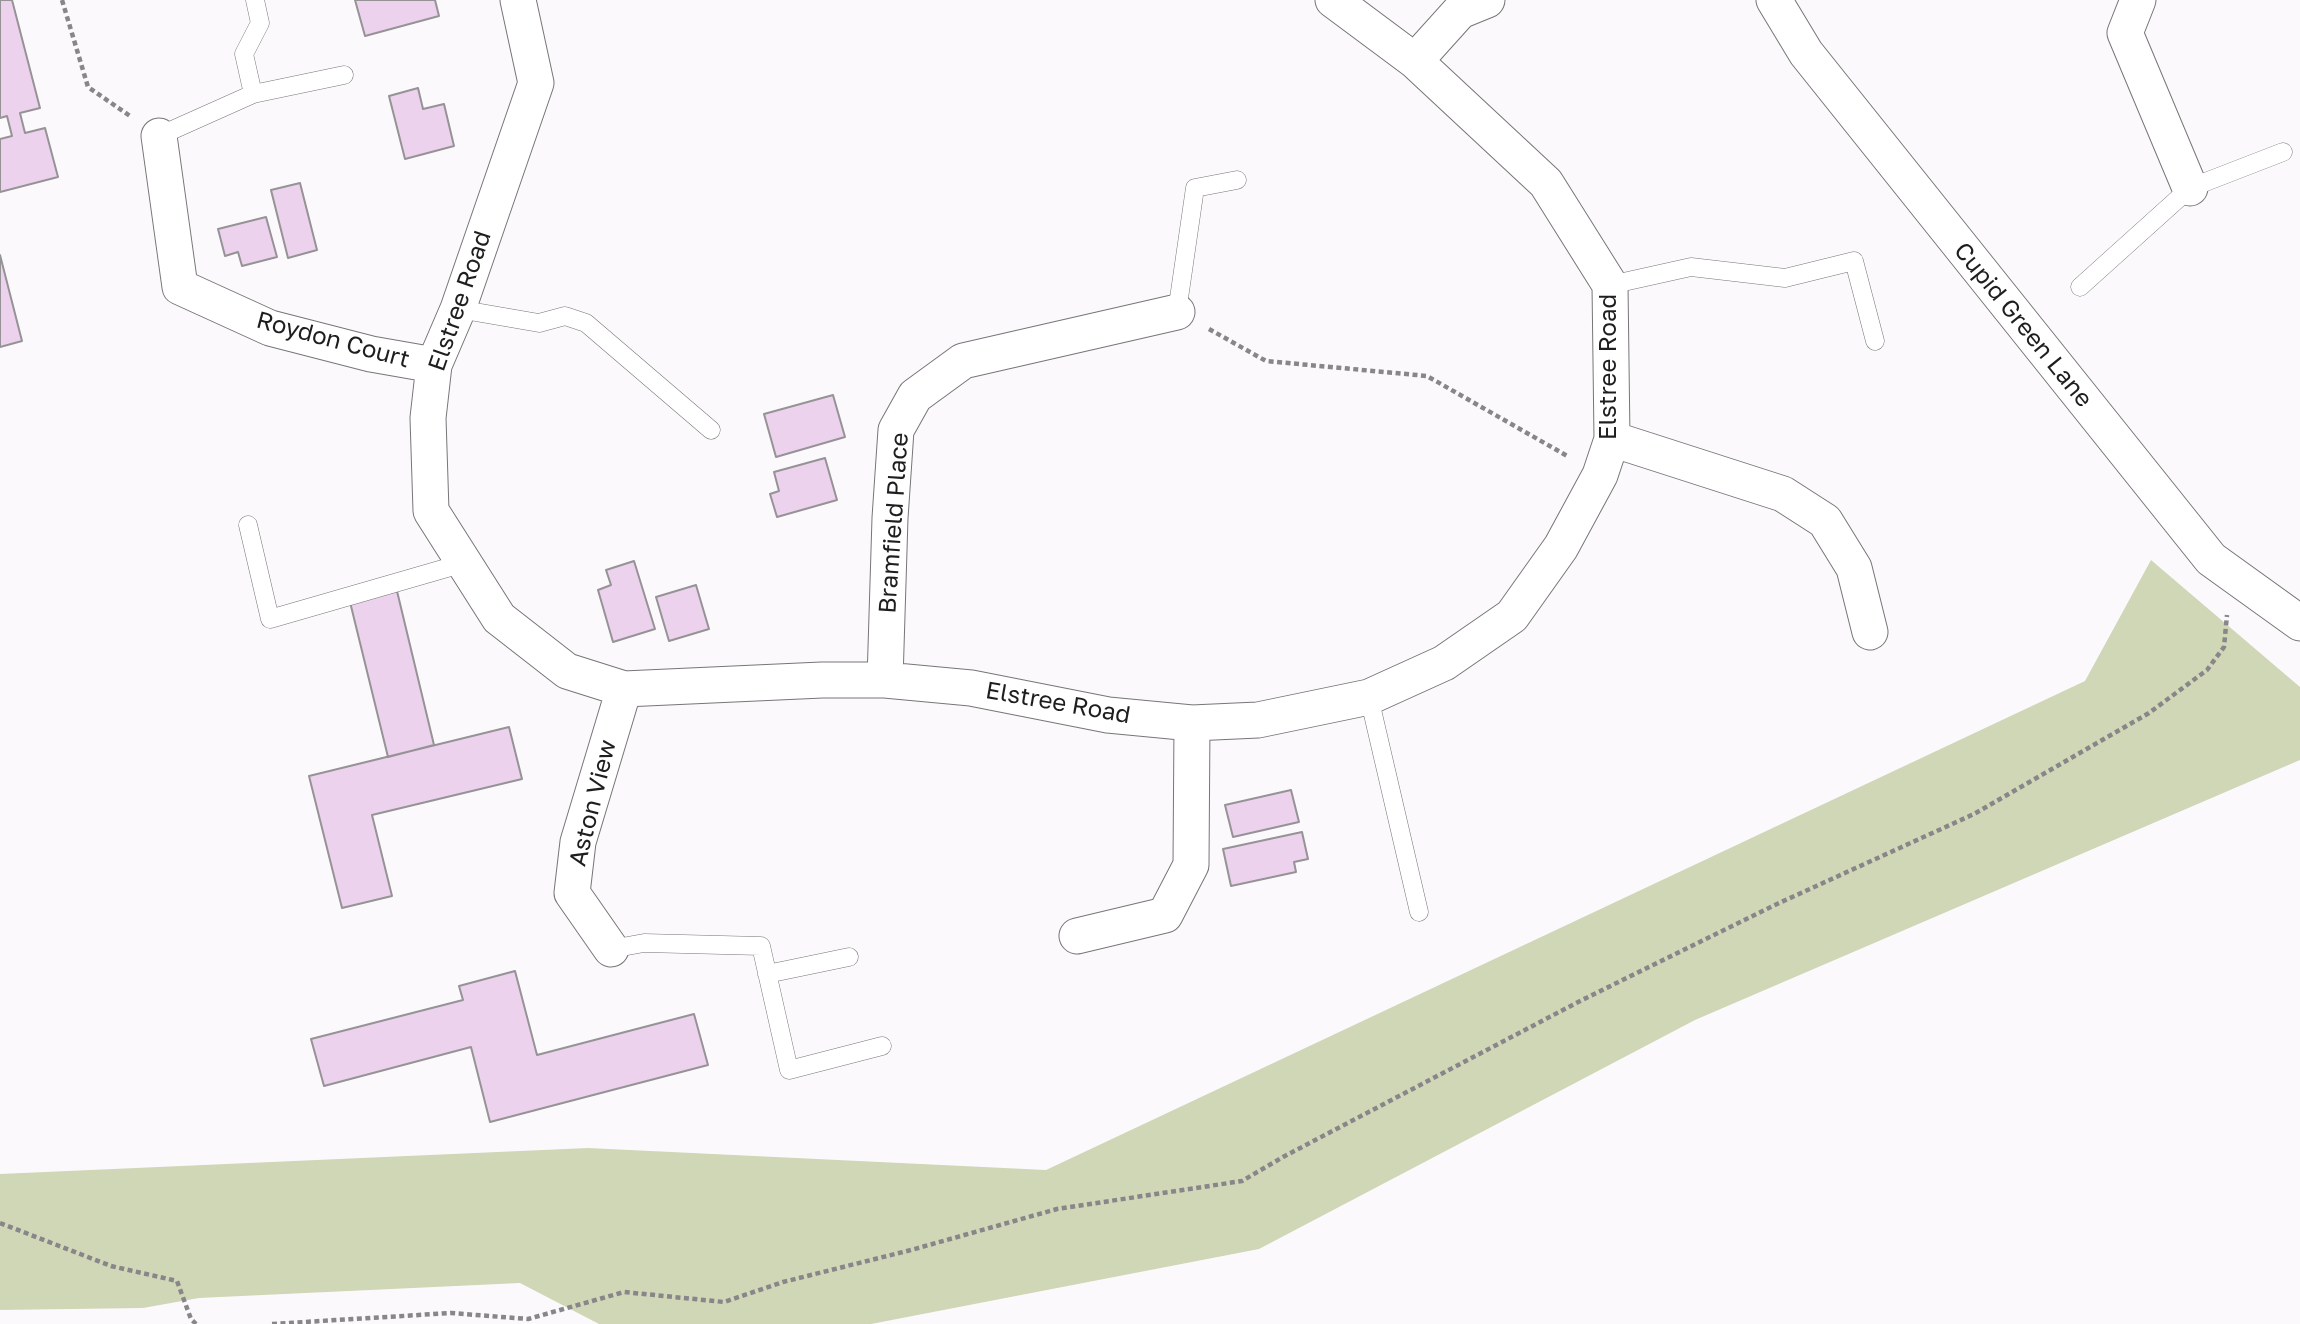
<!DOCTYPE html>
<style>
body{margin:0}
canvas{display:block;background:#fcf9fd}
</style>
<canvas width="2300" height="1324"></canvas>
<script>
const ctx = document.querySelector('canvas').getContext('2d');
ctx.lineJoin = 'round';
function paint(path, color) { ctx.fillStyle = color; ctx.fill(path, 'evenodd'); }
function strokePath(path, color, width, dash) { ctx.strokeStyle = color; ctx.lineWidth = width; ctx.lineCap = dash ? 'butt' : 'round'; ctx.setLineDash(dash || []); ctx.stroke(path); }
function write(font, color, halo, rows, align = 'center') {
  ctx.font = font + ' "Golos Text",sans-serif'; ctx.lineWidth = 5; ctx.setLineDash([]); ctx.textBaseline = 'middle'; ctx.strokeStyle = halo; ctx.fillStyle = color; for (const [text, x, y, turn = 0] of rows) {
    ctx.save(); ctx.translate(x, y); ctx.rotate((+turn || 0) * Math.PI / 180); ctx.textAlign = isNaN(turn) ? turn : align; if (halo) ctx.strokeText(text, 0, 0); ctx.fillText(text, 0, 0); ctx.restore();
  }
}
paint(new Path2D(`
 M2151,560L2300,687V760L1695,1020L1259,1249L871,1324H599L520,1283L199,1298L143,1308L0,1310V1174L588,1148L1046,1170L2085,681Z`), '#d0d7b7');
const building = new Path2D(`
 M0,0H12L40,108L20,113L25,133L45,128L58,177L0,192V139L12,136L7,116L0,118Z
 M355,0H435L439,16L365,36Z
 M418,88L423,109L444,104L454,146L405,159L389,96Z
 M300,183L317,250L288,258L271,190Z
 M266,217L277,257L242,266L238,252L225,256L218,229Z
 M0,255L22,341L0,347Z
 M833,395L845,437L776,457L764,414Z
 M825,458L837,500L777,517L770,494L779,491L774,472Z
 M634,561L655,629L613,642L598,590L611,585L606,570Z
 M696,585L709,629L669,641L656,597Z
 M397,591L434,745L388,757L350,602Z
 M509,727L522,779L372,815L392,896L342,908L309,776Z
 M1291,790L1299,822L1233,837L1225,805Z
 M1302,832L1308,859L1294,862L1296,872L1231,886L1223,849Z
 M515,971L537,1055L694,1014L708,1065L490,1122L471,1047L324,1086L311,1039L463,1000L459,986Z`);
paint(building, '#ecd2ed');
strokePath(building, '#969396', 2);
const service = new Path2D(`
 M253,94L244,54L260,23L255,0
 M159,136L253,94L344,75
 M1610,285L1691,267L1785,278L1854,261L1875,341
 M2080,287L2190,188L2283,152
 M458,309L539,323L565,316L586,323L711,430
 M1177,312L1195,188L1237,180
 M248,525L270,619L464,563
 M1369,697L1419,912
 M611,949L644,943L761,946L789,1070L882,1046
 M767,974L849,957`);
const minor = new Path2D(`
 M518,0L536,83L458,309L434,365L428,418L431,511L499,618L567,671L624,689L822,680H885L971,688L1108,715L1192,723L1258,720L1369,697L1444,663L1512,616L1561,547L1600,475L1612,439L1610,285L1546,183L1415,61L1333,0
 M1774,0L1806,53L2211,559L2300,623
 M2138,0L2125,33L2190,188
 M1415,61L1460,11L1487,0
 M159,136L180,287L270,328L371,354L434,365
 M1612,439L1783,494L1825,521L1854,568L1870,632
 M885,680L890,518L896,430L915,396L963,361L1177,312
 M1077,936L1165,915L1191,865L1192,723
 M611,949L572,893L578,842L624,689`);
strokePath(service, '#787579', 19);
strokePath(minor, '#787579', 37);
strokePath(new Path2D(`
 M62,0L88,87L130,116
 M1209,329L1266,361L1427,376L1569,457
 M0,1223L111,1266L177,1281L191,1319L196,1324
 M272,1324L451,1313L528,1319L624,1292L724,1302L783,1282L911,1250L1057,1209L1242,1181L1283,1157L1582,1000L1777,904L1974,814L2149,713L2207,670L2224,647L2227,615`), '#888688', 4.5, [5, 3.5]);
strokePath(service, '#fff', 18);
strokePath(minor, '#fff', 35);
write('24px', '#1f1e1f', '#fff', [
 ["Elstree Road",460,301,-71],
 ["Cupid Green Lane",2023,325,51],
 ["Roydon Court",333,340,15],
 ["Elstree Road",1608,367,-90],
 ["Bramfield Place",894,523,-86],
 ["Elstree Road",1058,703,10],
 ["Aston View",593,803,-76]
]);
</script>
